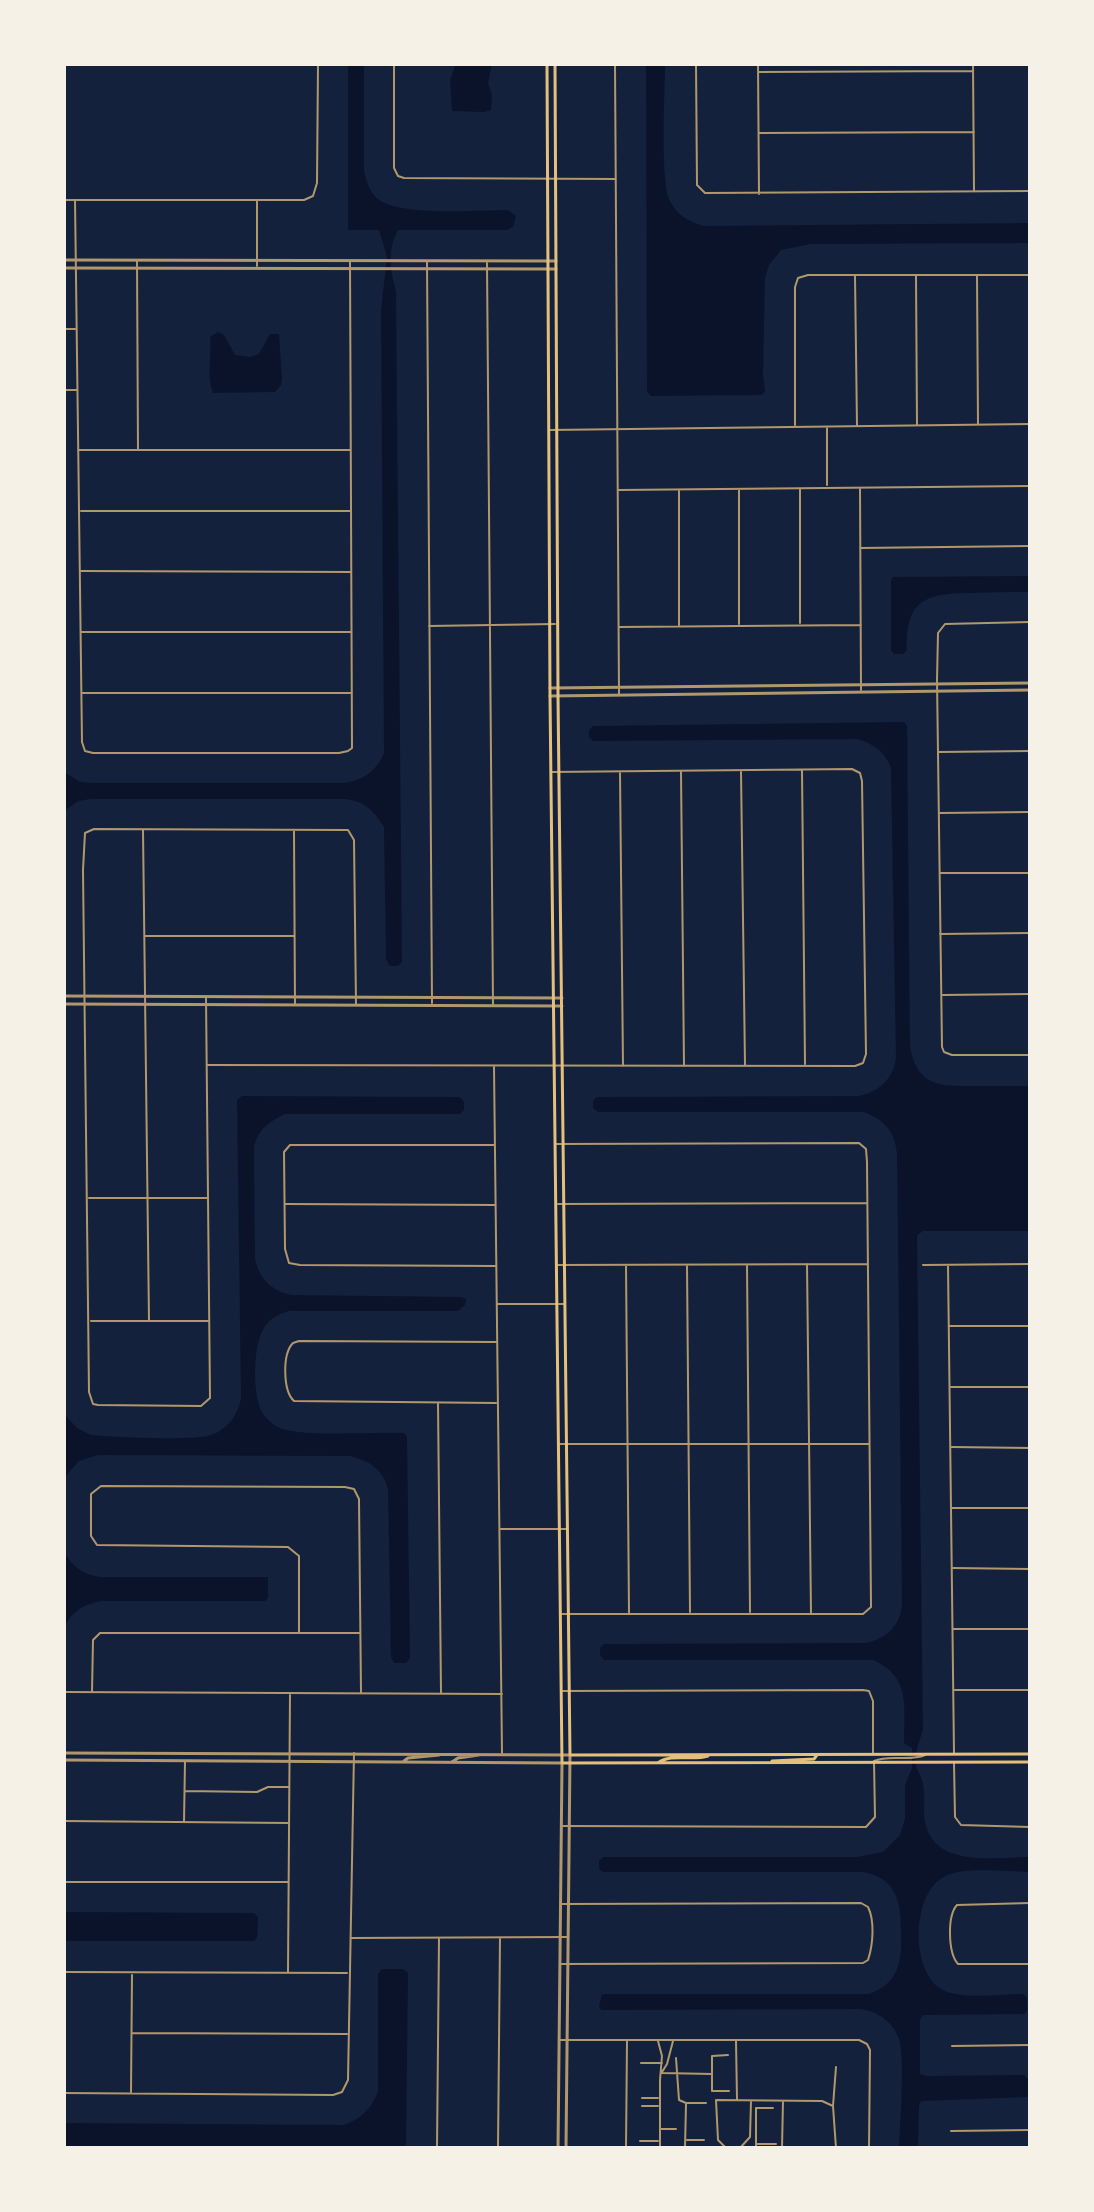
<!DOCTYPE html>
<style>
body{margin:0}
#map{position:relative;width:1094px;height:2212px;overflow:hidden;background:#14213d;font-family:Poppins,sans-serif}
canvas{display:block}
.frame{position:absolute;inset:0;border:66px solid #f6f1e7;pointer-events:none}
</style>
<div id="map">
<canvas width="1094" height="2212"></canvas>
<div class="frame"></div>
</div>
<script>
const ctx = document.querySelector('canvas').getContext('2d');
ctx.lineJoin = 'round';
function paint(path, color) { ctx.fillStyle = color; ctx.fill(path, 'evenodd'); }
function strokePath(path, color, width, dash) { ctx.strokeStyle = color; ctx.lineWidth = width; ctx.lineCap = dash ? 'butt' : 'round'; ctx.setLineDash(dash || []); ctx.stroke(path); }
paint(new Path2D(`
 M348,64H364V170C366,180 369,191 377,198C397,217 479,210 508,210L516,216L513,227L507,230H398C387,250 390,270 396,291L402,962L398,966H390L386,959L384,827C374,811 366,802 346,799H91L78,801L64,811V772L80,782L92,783H345C363,780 377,771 384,753L381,310L387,257L379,230H348Z
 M456,64H492L488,83L492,95L491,110L484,112L452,111L450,80Z
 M646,64H665C665,92 660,181 670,201C677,215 689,222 704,226L1030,223V243L811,244L781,250L769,265L765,278L763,373L765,391L762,395L651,396L647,392Z
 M218,332L224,335L235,355L250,357L259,354L270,334H279L282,379L281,385L275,392L213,393C206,375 212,356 210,337Z
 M1030,576V592C1011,592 992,592 974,593C928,593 905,598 907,650L903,654H894L891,650V581L893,577Z
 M904,722L907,726L910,1046C917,1088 941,1086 978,1086C995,1086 1013,1086 1030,1086V1231H923L917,1235L923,1730C919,1742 914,1754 916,1766C918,1772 922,1778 923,1784C926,1798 922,1812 926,1826C938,1868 996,1857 1030,1857V1872C1007,1872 963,1866 944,1877C911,1893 910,1974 943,1990C962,2000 1002,1994 1023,1994L1027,1998V2011L1024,2014L923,2015L920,2020V2074L926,2076L1024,2075L1028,2079V2097L921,2101L919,2106L918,2148H899C900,2125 905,2057 899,2039C893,2022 878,2011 860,2009L601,2010L599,2006L602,1994H868C898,1985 902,1962 901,1934C901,1904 898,1879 864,1872H603L599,1869V1861L603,1857H857L883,1852L900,1835L905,1819V1785L912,1768V1748L904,1743C904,1708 911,1676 873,1660H604L600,1655V1648L604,1644L866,1643C888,1638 901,1625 902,1602L897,1155C895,1132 886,1121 864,1112H598L593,1108V1101L597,1097L859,1096C880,1091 893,1079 896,1058L891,768C885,752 874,744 858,739L593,741L589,737V730L593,726Z
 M242,1096L460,1097L464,1102V1110L460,1114H285C269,1122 258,1129 254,1147L255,1259C259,1279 273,1292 292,1295L461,1297L466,1299L465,1305L458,1311H289C279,1314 270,1318 264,1328C253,1344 252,1394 262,1412C266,1419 273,1425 280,1428C300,1437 378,1432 404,1433L407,1436L410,1658L406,1663H394L391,1657L388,1489C383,1469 369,1461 350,1456L98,1455L79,1461L64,1478V1414L77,1428L91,1435C112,1437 193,1441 211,1435C228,1429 238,1415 241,1398L237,1100Z
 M64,1551C72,1567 83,1574 100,1577H268V1598L265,1601H101C83,1605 71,1611 64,1629Z
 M64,1912L254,1913L258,1917L257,1938L254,1941H64Z
 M382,1969H403L408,1973L406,2148H64V2123L344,2125C362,2118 372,2108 378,2091V1974Z`), '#0b132b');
strokePath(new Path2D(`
 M394,64V168L398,176L404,178L615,179
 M615,64L619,694
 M696,64L697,185L705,193L1030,191
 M758,64L759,194
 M973,64L974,191
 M758,72L973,71
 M759,133L974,132
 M64,200H304L313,196L317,183L318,64
 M75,200L82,742L85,751L93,753H339L348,751L352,748L350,262
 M137,261L138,450
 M427,262L432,1003
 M487,263L493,1005
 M257,266V201
 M855,276L857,426
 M916,276L917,425
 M977,276L978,424
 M64,329H75
 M64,390H76
 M795,425V287L798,278L808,275H1030
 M827,428V485
 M550,430L1030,424
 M78,450H350
 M800,489V623
 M860,489L861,690
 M619,490L1030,486
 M739,490V624
 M679,491V625
 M81,511H350
 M860,548L1030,546
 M81,571L351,572
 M1030,622L945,624L938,633L937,680L942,1047L944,1052L952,1055H1030
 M429,626L555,624
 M619,627L861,625
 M81,632H351
 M82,693H352
 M939,752L1030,751
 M802,771L805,1064
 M681,772L684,1066
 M741,772L745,1065
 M620,773L623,1066
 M940,813L1030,812
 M143,830L149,1321
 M294,831L295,1005
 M941,873H1030
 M940,934L1030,933
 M145,936H294
 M943,995L1030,994
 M206,997L210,1398L201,1406L98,1405L93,1404L89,1392L83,870L85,833L94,829L348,830L354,840L356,1004
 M208,1065L855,1066L863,1063L866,1054L862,781L860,773L852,769L551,772
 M494,1067L502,1753
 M556,1144L859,1143L866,1149L867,1162L871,1607L863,1614H562
 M494,1145H290L284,1152L285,1249L289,1263L300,1265L496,1266
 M89,1198H207
 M286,1204L495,1205
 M558,1204L867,1203
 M807,1264L811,1614
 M558,1265L868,1264
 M626,1265L629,1613
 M687,1265L690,1612
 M747,1265L750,1612
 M923,1265L1030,1264
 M948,1265L954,1753
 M498,1304H564
 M91,1321H208
 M950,1326H1030
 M496,1342L299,1341L293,1343C282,1354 283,1391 294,1401L496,1403
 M951,1387H1030
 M438,1403L441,1693
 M559,1444H869
 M952,1447L1030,1448
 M951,1508H1030
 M501,1529H567
 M953,1568L1030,1569
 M954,1629H1030
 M299,1632V1556L288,1547L97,1545L91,1536V1494L101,1486L345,1487L354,1489L359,1499L361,1693
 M955,1690H1030
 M563,1691L863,1690L869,1691L873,1701V1753
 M64,1692L502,1694
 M92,1692L93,1640L100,1633H359
 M954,1763L955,1817L961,1825L1030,1827
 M185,1791L257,1792L268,1787H289
 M64,1821L289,1823
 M184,1822L185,1761
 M563,1826L866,1827L875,1817L874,1761C890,1754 909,1762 925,1755
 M64,1882H288
 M1030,1903L957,1905C947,1916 948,1953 958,1964H1030
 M351,1938L568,1937
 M561,1964L863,1963L868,1960C873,1945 875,1921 868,1907L861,1903L562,1904
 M288,1971L290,1693
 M64,1972L347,1973
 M132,2033L347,2034
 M560,2040H859L867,2044L870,2050L869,2148
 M658,2041L662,2056L660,2080V2148
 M736,2041L737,2099
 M952,2046L1030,2045
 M676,2058L679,2100L686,2103H706
 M641,2063H662
 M662,2072L667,2064L673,2041
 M662,2073L712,2074V2056L728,2055
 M712,2075V2091H729
 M131,2092L132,1975
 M64,2093L333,2095L342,2092L348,2080L354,1753
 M642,2098H658
 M642,2106H658
 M661,2129H676
 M951,2131L1030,2130
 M687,2140H704
 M640,2141H658
 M757,2144H776
 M437,2148L439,1938
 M498,2148L500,1938
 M626,2148L627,2041
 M685,2148L686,2104
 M726,2148L718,2140L716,2100L822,2101L833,2106
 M740,2148L750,2137L751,2101
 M756,2148V2108H773
 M782,2148L783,2101
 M836,2148L833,2106L836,2067`), '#b1986c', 2);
strokePath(new Path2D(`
 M64,260L556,261
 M64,268L556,269
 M550,688L1030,683
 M550,696L1030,690
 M64,996L562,998
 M64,1004L562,1006
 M64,1753L570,1755L566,2148
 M64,1760L562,1763L558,2148
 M404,1761L408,1758L439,1755
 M452,1762L458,1758L479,1755`), '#b1986c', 3);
strokePath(new Path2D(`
 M547,64L550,696L562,1763L1030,1762
 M555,64L558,696L570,1755L1030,1754
 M772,1761L814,1759L817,1755
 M658,1763C671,1753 692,1761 708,1756`), '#e5c07b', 3);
</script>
